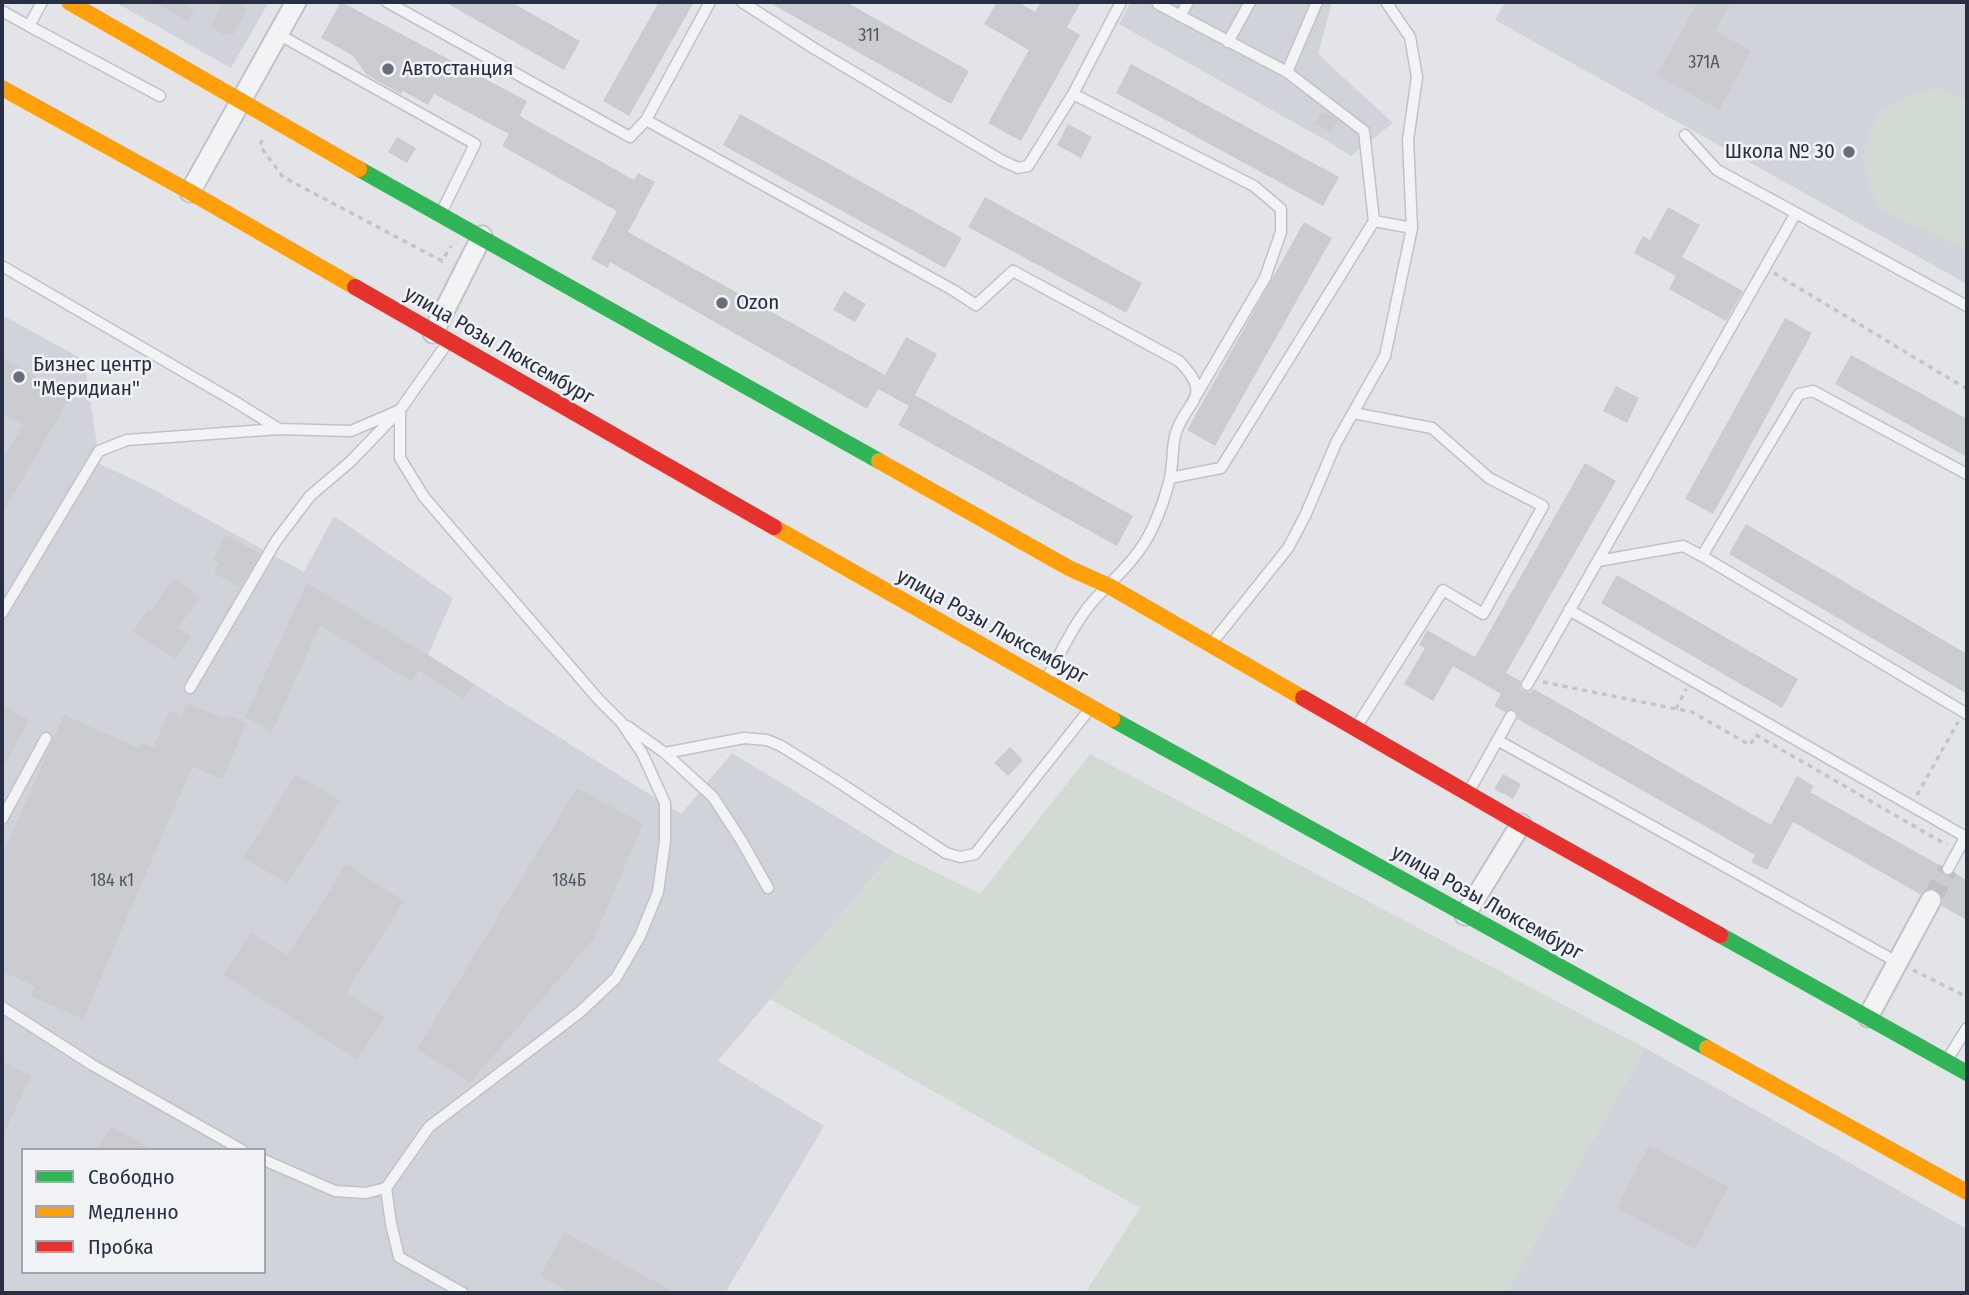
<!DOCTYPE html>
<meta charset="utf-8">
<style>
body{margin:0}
#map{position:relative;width:1969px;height:1295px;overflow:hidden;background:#e3e4e8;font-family:"Fira Sans Condensed",sans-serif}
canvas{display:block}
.frame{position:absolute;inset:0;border:4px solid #292f42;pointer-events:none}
.legend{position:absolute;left:21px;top:1148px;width:245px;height:126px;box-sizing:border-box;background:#f1f3f7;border:2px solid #a1a5af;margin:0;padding:9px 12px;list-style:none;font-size:21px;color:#292f42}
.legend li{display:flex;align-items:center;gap:14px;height:35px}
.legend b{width:35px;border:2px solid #a1a5af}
</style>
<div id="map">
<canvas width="1969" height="1295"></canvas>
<div class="frame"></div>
<ul class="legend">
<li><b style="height:9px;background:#30b455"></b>Свободно</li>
<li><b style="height:9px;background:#ff9f0a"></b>Медленно</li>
<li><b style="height:9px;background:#e5322d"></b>Пробка</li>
</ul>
</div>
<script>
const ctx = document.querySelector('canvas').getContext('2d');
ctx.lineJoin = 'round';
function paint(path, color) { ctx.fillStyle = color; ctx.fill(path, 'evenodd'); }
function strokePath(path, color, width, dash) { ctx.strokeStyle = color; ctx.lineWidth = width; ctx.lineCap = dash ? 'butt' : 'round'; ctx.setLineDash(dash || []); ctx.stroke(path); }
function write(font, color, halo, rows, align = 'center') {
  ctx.font = font + ' "Fira Sans Condensed",sans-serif'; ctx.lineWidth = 5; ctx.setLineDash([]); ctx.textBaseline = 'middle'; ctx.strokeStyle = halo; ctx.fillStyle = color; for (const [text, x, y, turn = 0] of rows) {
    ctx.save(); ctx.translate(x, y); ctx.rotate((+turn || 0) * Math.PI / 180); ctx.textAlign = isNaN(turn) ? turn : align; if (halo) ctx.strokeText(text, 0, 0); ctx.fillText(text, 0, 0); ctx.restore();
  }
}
paint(new Path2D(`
 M115,2H269L231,68Z
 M1131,2H1332L1318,54L1393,123L1351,156L1327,141L1119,24Z
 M1505,2H1967V284L1495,20Z
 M2,315L84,360L100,464L143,484L304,572L334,516L453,598L428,655L681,814L732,753L894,852L718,1061L824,1126L725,1293H2ZM23,1150H264V1272H23Z
 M1645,1048L1967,1229V1293H1506Z`), '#d1d3db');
paint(new Path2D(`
 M1939,88L1967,102V250L1879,208C1875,199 1870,191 1868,182C1856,145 1871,112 1907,96C1916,91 1929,90 1939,88Z
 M1090,754L1645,1048L1506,1293H1085L1140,1208L770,999L894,852L980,894Z`), '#d2dbd3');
paint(new Path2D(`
 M154,2H181L195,10L188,21Z
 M224,2H234L247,9L233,35L228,32L226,36L210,27Z
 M341,2L527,101L520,115L523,118L634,180L638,173L655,182L628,232L885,375L906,337L937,354L915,395L1133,516L1117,546L898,425L909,406L878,389L867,409L610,262L608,268L591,259L617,211L502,146L509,134L434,94L428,105L403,91L401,94L367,75L352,55L321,38Z
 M445,2H511L580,41L564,70Z
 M659,2H694L629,116L603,101Z
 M768,2H846L969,71L951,104Z
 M997,2H1018L1035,12L1041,2H1081L1067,27L1080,35L1021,141L988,123L1029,50L984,24Z
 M1698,2H1731L1715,31L1751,51L1719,110L1657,75Z
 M1131,64L1339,177L1323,206L1116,93Z
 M1322,112L1338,120L1331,132L1315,124Z
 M740,114L962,238L945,268L723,145Z
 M1068,124L1092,137L1081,158L1057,145Z
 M397,137L416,148L407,163L388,152Z
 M985,197L1142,283L1126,313L968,227Z
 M1668,207L1700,225L1682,257L1743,291L1726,321L1669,289L1676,276L1634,253L1643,236L1650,240Z
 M1304,222L1332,238L1215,446L1187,430Z
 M844,291L866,304L855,322L833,310Z
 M1785,318L1812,333L1713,514L1685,499Z
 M1851,355L1967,419V457L1835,384Z
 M2,357L70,397L2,514V460L23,425L2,413Z
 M1616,386L1639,398L1627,423L1603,411Z
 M1585,463L1616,481L1506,673L1521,681L1520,688L1524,692H1530L1534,689L1771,825L1797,776L1814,786L1810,792L1941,866V870L1944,875L1949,876L1954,873L1967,880V920L1942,906L1943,899L1937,890L1930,888L1920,894L1793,822L1767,870L1751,862L1755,855L1518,719V715L1515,710L1510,709L1505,712L1494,706L1501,694L1453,666L1433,701L1404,684L1425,648L1419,645L1427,630L1475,657Z
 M1746,524L1967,654V694L1729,554Z
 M226,535L260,554L240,587L214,573L219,564L213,559Z
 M1617,575L1798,679L1782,708L1601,603Z
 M174,578L200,597L178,628L191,636L176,659L133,632L148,609L151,611Z
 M307,583L438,661L474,684L464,699L419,670L412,682L320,625L272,732L245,717Z
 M187,703L224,719L228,715L246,723L223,779L192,767L83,1019L30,996L35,986L2,972V857L64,715L138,748L141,743L153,748L169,711L181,716Z
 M2,705L29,720L2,769Z
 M1010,747L1023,760L1008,776L994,763Z
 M296,774L340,801L287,884L244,857Z
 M1503,774L1521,784L1513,799L1494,789Z
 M577,788L643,824L594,938L470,1083L417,1049Z
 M346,864L404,901L346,993L384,1017L357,1059L224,975L251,933L288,956Z
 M2,1061L31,1076L2,1137Z
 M111,1126L153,1150H97Z
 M1649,1145L1728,1187L1695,1249L1617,1208Z
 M564,1232L676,1293H571L540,1276Z`), '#cbccd0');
strokePath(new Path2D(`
 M1931,900L1948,869`), '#bec0c7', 19, [19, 10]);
const lane = new Path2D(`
 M387,2L630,137L646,120L710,2
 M742,2L815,49L1001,160L1018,168L1028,166L1073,94L1121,2
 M1158,4L1287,72L1364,131L1374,221
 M2,11L29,26L42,2
 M1180,16L1188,2
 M29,26L160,96
 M278,34L475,144L442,211
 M1228,42L1250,2
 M1287,72L1317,2
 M1073,94L1254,186L1281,209V232L1265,278L1197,394
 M646,120L953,290L976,305L1013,271L1179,361C1216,399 1184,400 1175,436C1172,449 1173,465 1170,478C1166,495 1159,514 1152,529C1139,557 1115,578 1094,600C1074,623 1061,652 1047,679
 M1685,135L1717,170L1967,306
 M2,266L234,401L279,429L351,431L400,410L448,342
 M1353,413L1432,428L1489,478L1543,506L1483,614L1443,590L1357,726
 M1170,478L1221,468L1374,221L1412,228
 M1702,556L1799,394L1813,391L1967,474
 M1598,561L1683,546L1702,556L1967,714
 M1569,610L1966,837
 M2,613L99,451L127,440L279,429
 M1212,643L1288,548L1305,516L1336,443L1385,356L1412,228L1408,140L1417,77L1410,37L1386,2
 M1527,685L1796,213
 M190,688L276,541L310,496L351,461L400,410V458L424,497L599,700L621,722L642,753L665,803V841L658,892L640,936L616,978L580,1012L429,1127L386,1188L366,1193L335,1191L264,1160
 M627,726L665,753L713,797L741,840L768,888
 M1497,740L1897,962
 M665,753L744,738L767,740L781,746L834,779L946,853L960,857L975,854L1089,710
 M1468,793L1511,716
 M2,819L46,738
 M1948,869L1967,834
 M2,1007L94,1066L242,1150
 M1947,1060L1967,1028
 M386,1188L391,1224L399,1257L463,1293`);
const street = new Path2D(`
 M190,192L296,2
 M433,333L482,236
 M1465,915L1521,824
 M1868,1017L1931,900`);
strokePath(lane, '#c1c2c6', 13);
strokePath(street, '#c1c2c6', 23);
strokePath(new Path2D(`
 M262,140L260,146L283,177L442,261L451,246
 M1774,273L1967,389
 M1543,682L1692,712L1750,745L1756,735L1947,845
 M1676,709L1686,689
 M1917,795L1958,722
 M1913,970L1967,997`), '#c4c5ca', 3.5, [5, 5]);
strokePath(lane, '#f2f3f5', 10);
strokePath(street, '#f2f3f5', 19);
strokePath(new Path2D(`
 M359,169L879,461
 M1112,719L1707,1048
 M1720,935L1967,1073`), '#30b455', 16);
strokePath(new Path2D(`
 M69,2L359,169
 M2,88L190,192L355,287
 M879,461L1069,568L1109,586L1303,698
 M774,527L1112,719
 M1707,1048L1967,1192`), '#ff9f0a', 16);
strokePath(new Path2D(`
 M355,287L774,527
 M1303,698L1521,824L1720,935`), '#e5322d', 16);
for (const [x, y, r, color] of [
 [388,69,7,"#6a6e7c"],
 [1849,152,7,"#6a6e7c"],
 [722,303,7,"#6a6e7c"],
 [19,377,7,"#6a6e7c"]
]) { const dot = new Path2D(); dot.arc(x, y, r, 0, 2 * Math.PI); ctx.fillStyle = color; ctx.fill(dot); strokePath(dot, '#f1f3f7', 2.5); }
write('18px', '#525766', null, [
 ["311",869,36],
 ["371А",1704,63],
 ["184 к1",112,881],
 ["184Б",569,881]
]);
write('21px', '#292f42', '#f1f3f7', [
 ["Автостанция",402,69],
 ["Школа № 30",1835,152,"right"],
 ["Ozon",736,303],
 ["Бизнес центр",33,365],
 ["\"Меридиан\"",33,389]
], 'left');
write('21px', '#292f42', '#f1f3f7', [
 ["улица Розы Люксембург",499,346,30],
 ["улица Розы Люксембург",992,627,29],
 ["улица Розы Люксембург",1487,903,29]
]);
</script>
